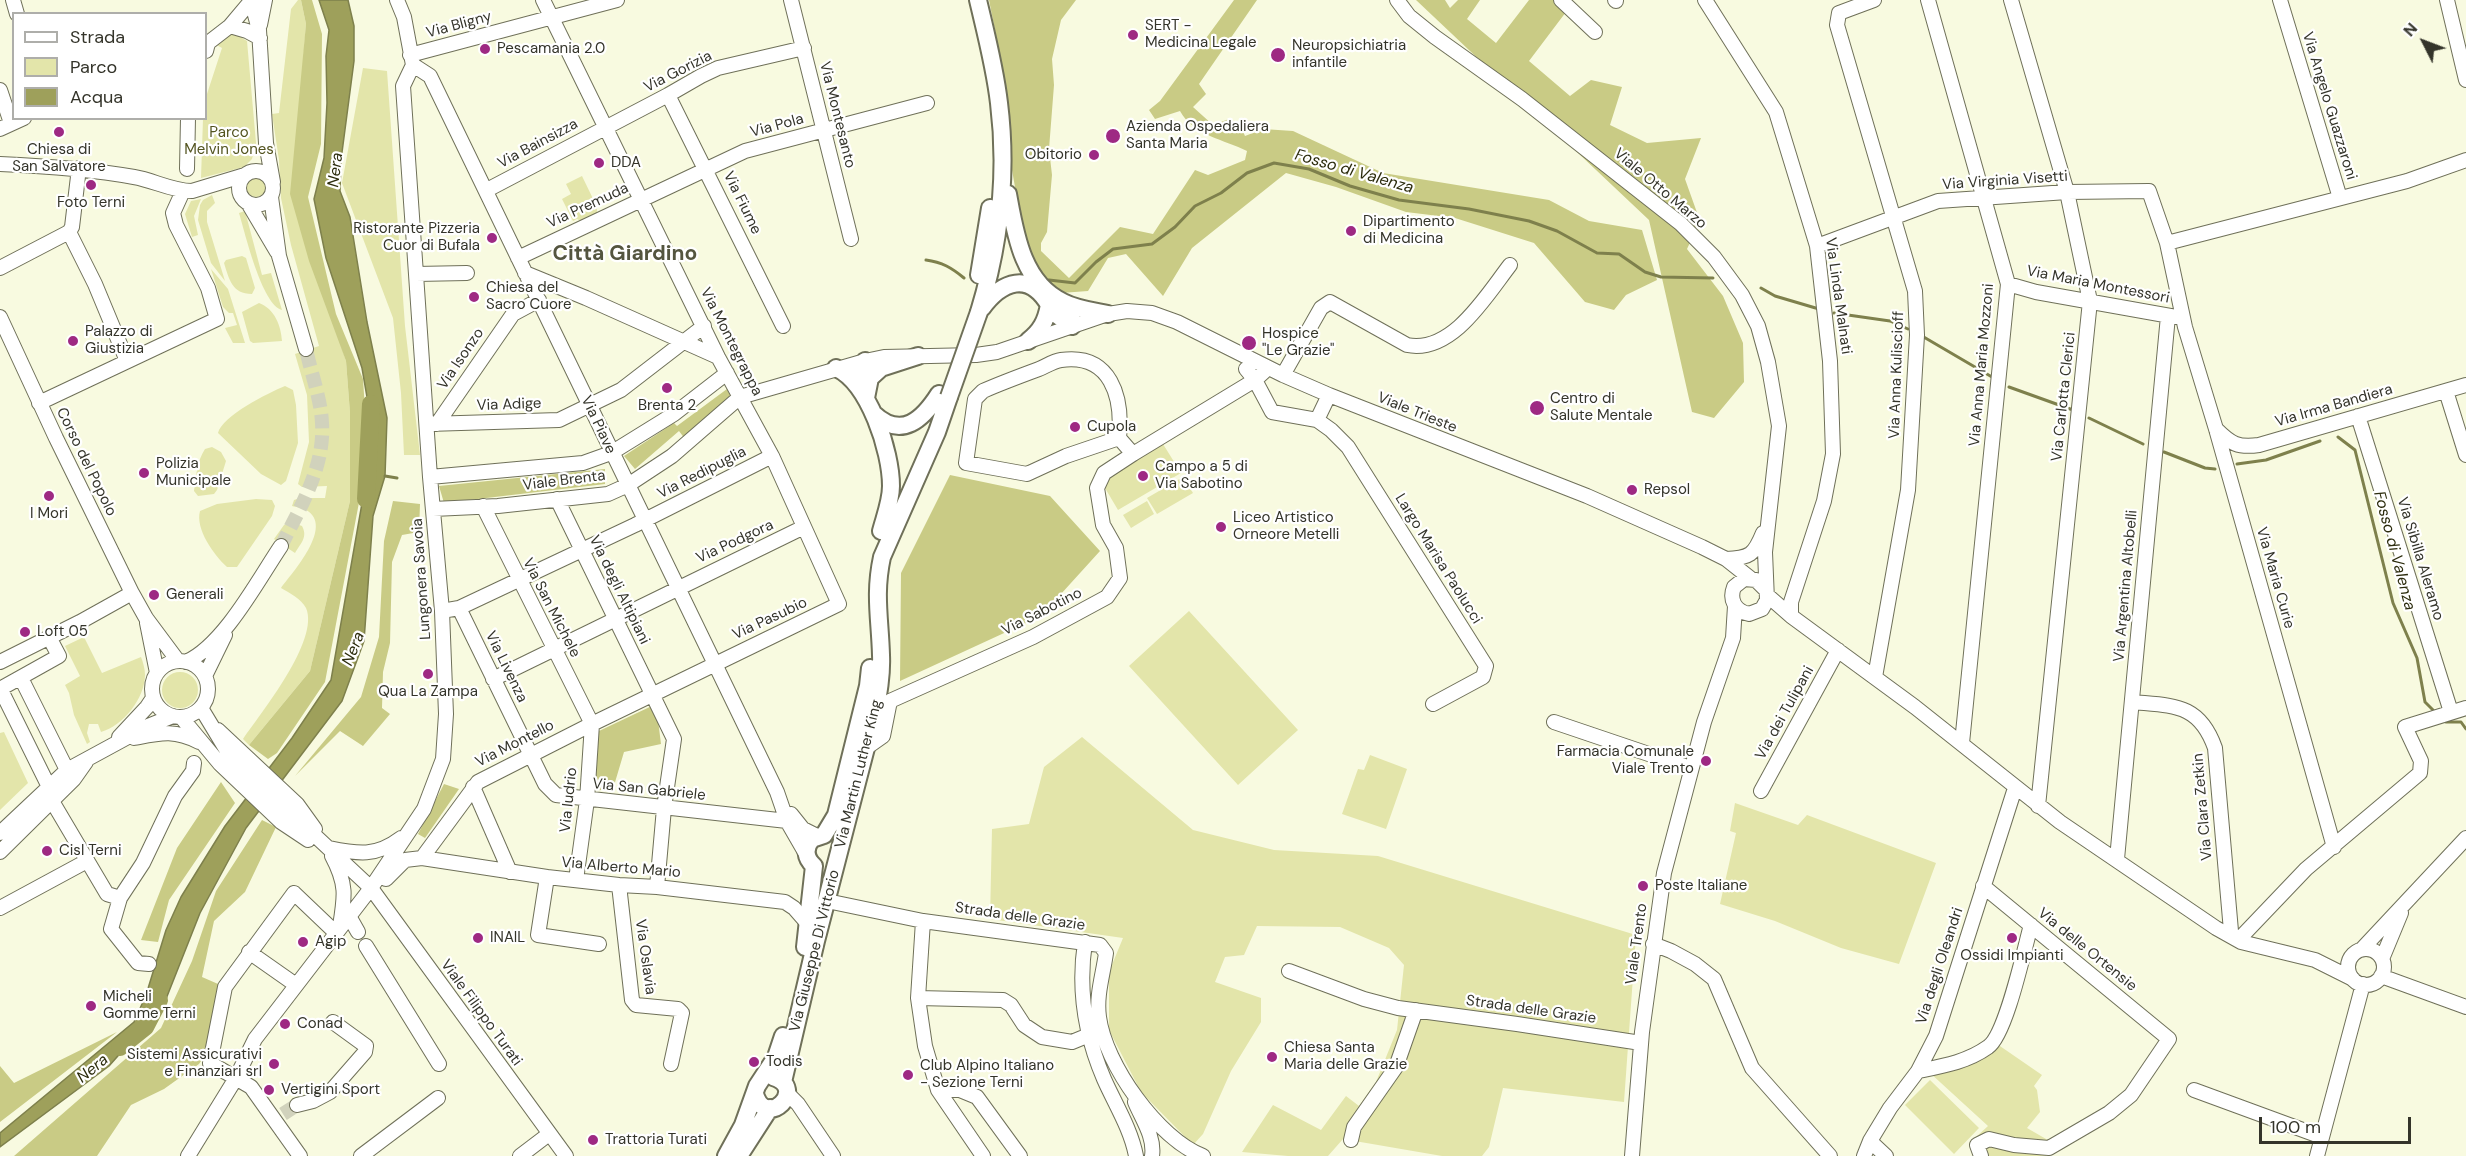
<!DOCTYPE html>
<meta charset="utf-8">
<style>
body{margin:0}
#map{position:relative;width:2466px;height:1156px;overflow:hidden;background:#f8fae0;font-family:"DM Sans",sans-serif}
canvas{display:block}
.legend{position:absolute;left:12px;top:12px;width:195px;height:108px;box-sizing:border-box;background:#fff;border:2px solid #aeaeaa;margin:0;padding:8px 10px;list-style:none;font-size:18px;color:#34342a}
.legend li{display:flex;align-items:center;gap:12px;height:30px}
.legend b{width:30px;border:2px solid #aeaeaa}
.north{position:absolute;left:2394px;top:12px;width:60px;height:60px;-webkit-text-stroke:4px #fff;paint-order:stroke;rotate:312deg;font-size:16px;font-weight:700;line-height:24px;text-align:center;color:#34342a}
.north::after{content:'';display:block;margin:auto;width:21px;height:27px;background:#34342a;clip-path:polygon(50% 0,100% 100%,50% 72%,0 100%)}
.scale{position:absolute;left:2259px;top:1117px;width:152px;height:27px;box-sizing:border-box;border:3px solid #34342a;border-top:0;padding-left:8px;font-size:18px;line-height:21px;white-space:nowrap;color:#34342a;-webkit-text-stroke:4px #fff;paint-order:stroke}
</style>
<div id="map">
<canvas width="2466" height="1156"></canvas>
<ul class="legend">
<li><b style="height:8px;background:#fff"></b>Strada</li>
<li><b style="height:16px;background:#e3e5aa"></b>Parco</li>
<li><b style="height:16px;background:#9ea05b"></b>Acqua</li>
</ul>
<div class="north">N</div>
<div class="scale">100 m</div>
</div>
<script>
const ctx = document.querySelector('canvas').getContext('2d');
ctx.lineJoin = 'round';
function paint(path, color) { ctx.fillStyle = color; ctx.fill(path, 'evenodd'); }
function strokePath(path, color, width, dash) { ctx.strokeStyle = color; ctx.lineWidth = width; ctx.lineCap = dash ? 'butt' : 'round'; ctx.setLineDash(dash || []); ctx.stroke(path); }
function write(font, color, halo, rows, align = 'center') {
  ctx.font = font + ' "DM Sans",sans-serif'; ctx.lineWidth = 4.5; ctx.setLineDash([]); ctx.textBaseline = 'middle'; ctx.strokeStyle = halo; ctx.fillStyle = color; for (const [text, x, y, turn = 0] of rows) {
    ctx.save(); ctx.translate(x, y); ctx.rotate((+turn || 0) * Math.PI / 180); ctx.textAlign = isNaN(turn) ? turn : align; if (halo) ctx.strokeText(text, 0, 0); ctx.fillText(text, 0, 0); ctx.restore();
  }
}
paint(new Path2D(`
 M298,0H301L306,24L293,193L346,361L350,413V501L310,671L249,745L243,739C261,713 320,640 306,608C301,599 290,593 281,588C292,573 335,526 306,510C303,508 297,507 292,506L294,500L300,498H325L327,486L302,487L298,484L309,442L307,395L295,354L319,346L291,245L281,198L279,160L272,114L279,113L291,9Z
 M235,34L247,41L256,143L252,159L244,167L201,178L203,119L206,118V97L222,48L215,44L224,36Z
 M363,68L387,71L405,326L420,455H404L401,393L393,318L342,183Z
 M582,176L597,207V215L583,222L577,219L573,221L562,199L571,194L566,184Z
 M246 187a10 10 0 1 1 20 0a10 10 0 1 1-20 0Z
 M212,195L215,203L207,211V222L225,281L211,263L198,220L200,205L203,200Z
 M201,199L194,216L198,235L192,237L185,214L191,201Z
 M245,211L262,275L271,273L282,310C262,305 245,233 239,213Z
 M242,256L246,258L255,288L252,294C232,294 229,279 224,263L226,260Z
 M211,269L228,289L245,343H233L225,328L237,325L233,313H229L223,307Z
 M259,303C275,309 281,326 282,341L253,343L250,341L242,312Z
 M285,386L293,390L296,405L298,443L286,481L281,485L261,474L218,433C222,416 268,393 285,386Z
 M1163,444L1181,473L1118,510L1105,488L1108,478Z
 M212,447L221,452L226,461L217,490L214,494L198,496L194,491C196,476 197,461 205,449Z
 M1183,477L1193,493L1157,514L1147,498Z
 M256,499L272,500L275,506L272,516L237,567H227C214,555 195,529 200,511L217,504Z
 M1147,501L1154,514L1131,528L1123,515Z
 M291,522L302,526C308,537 301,543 295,553L274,539L284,525Z
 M1189,611L1298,730L1238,785L1129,666Z
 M84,637L102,673L141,657C143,662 145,669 145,675C145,698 123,726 101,732L98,724H89L87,733L90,742L87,744L74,715L69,693L65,685L80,676L65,646Z
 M162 690a18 18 0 1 1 36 0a18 18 0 1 1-36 0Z
 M4,732L28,783L0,810V733Z
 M1082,737L1193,830L1274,850L1378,856L1636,935L1624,1102L1503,1088L1489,1147L1482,1156H1442L1343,1139L1328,1156H1288L1242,1152L1273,1105L1321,1130L1346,1096L1359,1106L1376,1082L1397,1030L1404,965L1389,948L1340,927L1257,926L1244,955L1225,957L1215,982L1261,998V1022L1231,1071L1203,1134L1193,1145L1141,1092L1109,1030V972L1123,938L990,919L992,829L1029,824L1044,767Z
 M1370,755L1407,769L1386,829L1342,814L1358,769L1364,770Z
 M1735,803L1798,825L1807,815L1936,863L1899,964L1841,948L1775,921L1720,904L1736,833L1730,831Z
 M1997,1044L2042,1075L2034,1086L2037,1090L2040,1112L2027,1128L2053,1143L1979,1140L1976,1137L1988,1126L1929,1072Z
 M1930,1080L1979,1128L1954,1154L1905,1105Z
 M1984,1143L2046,1151V1156H1984Z`), '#e3e5aa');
paint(new Path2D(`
 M301,0H312L322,34L321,144L308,197L336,314L363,379L368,455L325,682L277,753L268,759L249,745L310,671L350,501V413L346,361L309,261L290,194L306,24Z
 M989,0H1076L1061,20L1052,59L1054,85L1049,149L1052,175L1047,232L1041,243V251L1069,278L1120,227L1153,234L1195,170L1208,175L1245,160L1247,151C1225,140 1193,135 1180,111L1155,119L1149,110L1160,101L1234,0H1257L1199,84L1206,94L1193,107L1213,125L1229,119L1241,127L1245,136L1263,129L1293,131L1383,173L1549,200L1589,221L1642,230L1657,280L1626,295L1614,310L1585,302L1534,243L1455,218L1406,212L1336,187L1286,173L1192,248L1163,296L1126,254L1108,258L1088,291L1061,293L1039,274L1025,244L1012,170L1007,91Z
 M1416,0H1445L1450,8L1458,0H1480L1467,19L1496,43L1529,0H1561L1569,8L1529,61L1570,96L1591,80L1622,87L1610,125L1647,143L1701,138L1685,179L1700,221L1687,249L1723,296L1743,343L1744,382L1714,418L1692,412L1649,220Z
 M727,389L732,399L685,439L679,431L635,469L624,456L674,423L677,426Z
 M605,469V484L444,503L439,486Z
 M950,475L1050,496L1100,551L1041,616L900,681L901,573Z
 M393,501L420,504L419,532L402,535L392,562L390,643L383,672L382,708L390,714L363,746L340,731L295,776L361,697L379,637L384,541Z
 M656,704L661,744L624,752L613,789L588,791L599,731Z
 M221,782L235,803L169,900L158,942L141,940L177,848Z
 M444,784L459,789L425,838L418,834Z
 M262,820L276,827L245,892L214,921L202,977L225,987L213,1044L199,1064L164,1089L131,1105L97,1156H14L161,1028L192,961L216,891Z
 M117,1032L0,1122V1066L14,1083Z`), '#c9cb85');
const water = new Path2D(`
 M319,0H348L354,26V61L341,160L340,191L350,217L367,322L387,418L385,476L373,516L364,641L342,701L246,828L200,913L164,1004L109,1066L0,1147V1133L134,1022L146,995L166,930L181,897L225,826L292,738L331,680L371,452L367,397L362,368L326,258L314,199L324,158L327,103L326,56L329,30Z`);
paint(water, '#9ea05b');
strokePath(water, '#7e804c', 1.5);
strokePath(new Path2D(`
 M926,260C942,262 952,268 964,278
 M1049,280L1075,283L1096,262L1113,249L1152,244L1175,227L1195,206L1221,193L1247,173L1274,163L1309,169L1350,186L1399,200L1469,209L1529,221L1557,231L1597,253L1619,254L1645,272L1661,277L1713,278
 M1761,288L1775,296L1819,309
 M1834,313L1890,321L1908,329
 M1922,336L1992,377
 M2009,387L2073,410
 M2089,418L2143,444
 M2338,437L2355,450L2393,603L2417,658L2425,702L2433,710
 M2164,452L2205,468L2215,469
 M2237,464L2266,460L2320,441
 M385,476L397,478
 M2446,722H2461L2466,729`), '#7e804c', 3);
strokePath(new Path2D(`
 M366,499L371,404
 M120,1047L145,1027L159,1000`), '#9ea05b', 18);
strokePath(new Path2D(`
 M281,546C300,508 325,467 322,423C321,399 311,373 306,349
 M283,1114L297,1105`), '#d1d2bc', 14, [14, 7]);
const minor = new Path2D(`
 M13,0L17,14
 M251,0L259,30L266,143L273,182
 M791,0L851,239
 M1397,0L1409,16L1435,37L1522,99L1681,224L1714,257L1742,295L1758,326L1768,362L1779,426L1765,552L1767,600L1762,609L1749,614C1735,611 1729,600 1734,587L1744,579L1756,580L1766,590
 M1561,0L1595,32
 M1615,0L1616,1
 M1705,0L1776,112L1817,246L1830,361L1833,454L1824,501L1791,602V616
 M1874,0L1839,13L1837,25L1915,291L1917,335L1908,490L1875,677
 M1928,0L2008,284L1962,743
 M2011,0L2067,192L2090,301L2038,806
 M2280,0L2340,198
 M2447,0L2466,80
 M260,25L265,0
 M230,26L247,31L260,38
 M206,51L208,43L230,26L251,1
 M410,55L617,0
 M413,65L430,76L777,792L787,821L806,854
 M0,90L11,123
 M668,95L783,326
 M0,129L24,118
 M0,164C45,166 89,169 134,177C153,180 172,191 192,191L245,175
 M187,169L188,118
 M239 188a17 17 0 1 1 34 0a17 17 0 1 1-34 0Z
 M487,190L668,95L701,76L718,68L804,48
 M271,197L279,256L306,349
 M248,203L277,252
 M69,232L95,284L127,361
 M69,232L72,227L79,168
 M2167,243L2185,327L2216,429L2334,847
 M1817,246L1938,201L2067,192L2149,191L2167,243L2407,181L2466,160
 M518,258L745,151L927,103
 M0,268L69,232
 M525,273L586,298L718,357
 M416,274L467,273
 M2008,284L2036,292L2176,317
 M0,317L56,438L132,593L146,618L178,661
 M1246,369L1255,380L1272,412L1317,420L1329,395
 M1283,375L1321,308L1330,302L1407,345C1452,354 1486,296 1510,265
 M2446,391L2466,455
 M39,403L217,319L208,288L176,225L173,213L183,191
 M2358,416L2451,712
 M1317,420L1331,430L1348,447L1486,666L1483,677L1433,704
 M428,424L559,420L621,390L704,326
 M437,424L513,314L539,300
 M2216,429C2231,444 2238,448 2259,445L2466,385
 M1119,438L1066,456L1027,474L966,463L975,399L983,391C1001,383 1020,376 1039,369C1046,366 1054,361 1061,360C1111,353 1123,397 1119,438L1133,454L1255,380L1268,368
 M430,477L583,463L611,453L674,414L727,373
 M557,499L674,739L664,808L657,887
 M483,506L592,724L587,800L576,880
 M433,509L498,506L608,494L628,485L672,456L740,397L865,361L884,357L976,355L997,352L1108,314L1127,311L1152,313L1177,322L1283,375L1329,395L1587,496L1702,547L1726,559L1750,578
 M1726,559C1750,558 1754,555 1763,533
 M1767,595L1791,616L1915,707L2060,822L2216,928L2241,942L2315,960L2353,979
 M459,608L635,525L772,456
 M442,611L459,608L545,784L556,795L787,821
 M147,623L157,673
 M152 689a28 28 0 1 1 56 0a28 28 0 1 1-56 0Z
 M0,662L80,622L132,593
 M186,662C224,645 258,580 281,546
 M205,676L225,635
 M21,678L67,770
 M493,679L804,527
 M0,688L48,785L52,801L107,894L120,898L143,863L175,796L193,771L194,763
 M0,689L59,656L49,637
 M2132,702C2173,706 2199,703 2215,748L2231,931
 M201,708L230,756L371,888L566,1156
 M181,717L220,764L281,822L308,840
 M1554,722L1690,768
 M218,730L297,804L315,829
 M119,737L147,707L153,698
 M134,738C160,733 174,729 199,742
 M866,748L883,736L890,701L1033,637L1107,597L1120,578L1116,548L1103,525L1097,488L1104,473L1133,454
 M473,787L510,872
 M1761,791L1838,650
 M791,814L803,829L817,836
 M0,833L67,770L148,726L173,716
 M329,848C358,854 376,857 401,838
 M0,852L74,779L86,762
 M332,856C347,884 345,896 340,926
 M422,858L478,782L592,724L839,604L772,456L718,357L543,0
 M2117,859L2168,316
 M547,877L538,935L599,944
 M386,879L405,860L422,858L547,877L619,885L657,887L785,902L794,908L808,924
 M619,885L632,1000L636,1005L678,1009L682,1013L671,1064
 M120,898L111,929L138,963L149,964
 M827,901L923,921L1100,945L1106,953C1103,975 1096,995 1099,1017C1105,1064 1158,1139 1203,1156
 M0,908L87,861
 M349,916L358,932
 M923,921L918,998L925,1046L938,1090L983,1156
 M2243,935L2306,869L2420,773L2421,761L2405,727L2466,708
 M1085,942C1078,988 1085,1035 1104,1079C1115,1104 1131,1129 1136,1156
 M1653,944L1671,951L1695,964L1714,979L1752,1068L1830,1156
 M366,946L439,1064
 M2362,949L2466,838
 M2348 967a18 18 0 1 1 36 0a18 18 0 1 1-36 0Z
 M249,952L296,985
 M2382,959L2401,913
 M1289,971L1364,999L1398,1008L1517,1024L1641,1043
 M2381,976L2466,1007
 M918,998L1003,1000L1011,1005L1024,1025L1042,1037L1072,1042L1089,1035
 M1918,1071C1943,1066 1967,1062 1988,1047C2006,1035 2024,950 2031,925
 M938,1090H960L977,1097L1020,1156
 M2194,1090L2322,1137
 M787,1093L798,1104L833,1156
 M1135,1102C1142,1119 1155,1137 1152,1156
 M297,1105L313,1101L330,1092L365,1052L366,1046L333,1022
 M1351,1140L1354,1127L1396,1067L1416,1010
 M1870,1141L1886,1156
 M188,1156L236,1078L255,1039L371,888L424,809L443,759L446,714L442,611L430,477L403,86L413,65L404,17L397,0
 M300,1156L251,1087L210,1063L225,987L294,893L336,933
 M361,1156L438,1098
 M520,1156L549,1134
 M1632,1156L1642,1032L1664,873L1704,722L1733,638L1735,606
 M1864,1156L1870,1141L1890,1108L1918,1071L1936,1036L2015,788
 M1981,1156L1977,1145L1989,1139L2014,1145L2049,1148L2109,1113L2131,1095L2169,1039L1983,886
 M2317,1156L2363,984`);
const major = new Path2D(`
 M978,0C986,34 995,68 999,103C1008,175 1000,243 979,312
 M1008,194C1015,232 1022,283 1063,302C1076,309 1093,311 1108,314
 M979,275L990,208
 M1049,305L1057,315L1072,326C1073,315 1069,310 1062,302
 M982,308C1002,281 1029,271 1049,305C1046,321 1041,331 1028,341
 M836,368C869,383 891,451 891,486C891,501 885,516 881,531
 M859,386V372L865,361
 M866,398L870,378L881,368L918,356
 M874,414C902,440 923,419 939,394
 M824,835L836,815L868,686L870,668
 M814,866C805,858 804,848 812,839L824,835
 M805,947L814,866
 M783,1082L816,941L874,717C878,696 882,676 881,655C880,619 874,594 882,557L937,432L949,397
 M755,1094C766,1131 809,1088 773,1077
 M726,1156L743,1125L757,1086L776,1057L783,1036
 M739,1156L770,1108`);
strokePath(minor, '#6f7059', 16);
strokePath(major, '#6f7059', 20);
strokePath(minor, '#fff', 14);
strokePath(major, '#fff', 16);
const majorBridge = new Path2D(`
 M949,397L979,312`);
strokePath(majorBridge, '#6f7059', 20, []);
strokePath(majorBridge, '#fff', 16);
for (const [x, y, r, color] of [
 [1133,35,6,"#9e2983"],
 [485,49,6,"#9e2983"],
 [1278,55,8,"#9e2983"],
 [59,132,6,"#9e2983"],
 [1113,136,8,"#9e2983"],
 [1094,155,6,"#9e2983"],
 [599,163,6,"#9e2983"],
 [91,185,6,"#9e2983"],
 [1351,231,6,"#9e2983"],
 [492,238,6,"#9e2983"],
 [474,297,6,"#9e2983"],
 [73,341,6,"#9e2983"],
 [1249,343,8,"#9e2983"],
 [667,388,6,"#9e2983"],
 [1537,408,8,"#9e2983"],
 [1075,427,6,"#9e2983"],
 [144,473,6,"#9e2983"],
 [1143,476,6,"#9e2983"],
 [1632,490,6,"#9e2983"],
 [49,496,6,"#9e2983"],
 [1221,527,6,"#9e2983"],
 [154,595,6,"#9e2983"],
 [25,632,6,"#9e2983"],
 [428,674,6,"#9e2983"],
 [1706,761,6,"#9e2983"],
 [47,851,6,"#9e2983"],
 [1643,886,6,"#9e2983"],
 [478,938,6,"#9e2983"],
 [2012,938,6,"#9e2983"],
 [303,942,6,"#9e2983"],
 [91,1006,6,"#9e2983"],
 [285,1024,6,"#9e2983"],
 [1272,1057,6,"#9e2983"],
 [754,1062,6,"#9e2983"],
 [274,1064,6,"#9e2983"],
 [908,1075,6,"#9e2983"],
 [269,1090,6,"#9e2983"],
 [593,1140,6,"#9e2983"]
]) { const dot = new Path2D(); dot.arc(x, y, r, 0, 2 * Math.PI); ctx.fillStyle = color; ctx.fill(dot); strokePath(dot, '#fff', 2); }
write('15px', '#34342a', '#fff', [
 ["Via Bligny",459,25,-15],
 ["Via Gorizia",678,72,-27],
 ["Via Angelo Guazzaroni",2329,106,73],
 ["Via Montesanto",837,115,76],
 ["Via Pola",777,126,-15],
 ["Via Bainsizza",538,144,-28],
 ["Via Virginia Visetti",2005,181,-4],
 ["Viale Otto Marzo",1660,189,40],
 ["Via Fiume",742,203,64],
 ["Via Premuda",588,206,-25],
 ["Via Maria Montessori",2098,285,11],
 ["Via Linda Malnati",1838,296,82],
 ["Via Montegrappa",731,342,63],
 ["Via Isonzo",461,359,-56],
 ["Via Anna Maria Mozzoni",1982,365,-85],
 ["Via Anna Kuliscioff",1897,375,-88],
 ["Via Carlotta Clerici",2064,397,-84],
 ["Via Adige",509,405,-2],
 ["Via Irma Bandiera",2334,406,-16],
 ["Viale Trieste",1417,413,22],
 ["Via Piave",598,425,65],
 ["Corso del Popolo",86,462,64],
 ["Via Redipuglia",702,473,-27],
 ["Viale Brenta",564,481,-7],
 ["Via Podgora",735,542,-25],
 ["Largo Marisa Paolucci",1438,559,58],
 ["Via Sibilla Aleramo",2420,559,73],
 ["Via Maria Curie",2275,578,74],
 ["Lungonera Savoia",422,579,-94],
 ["Via Argentina Altobelli",2126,586,-85],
 ["Via degli Altipiani",619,590,64],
 ["Via San Michele",551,608,63],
 ["Via Sabotino",1042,612,-27],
 ["Via Pasubio",770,619,-25],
 ["Via Livenza",506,667,64],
 ["Via dei Tulipani",1785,713,-61],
 ["Via Montello",515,744,-27],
 ["Via Martin Luther King",859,774,-76],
 ["Via San Gabriele",649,790,6],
 ["Via Iudrio",569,800,-84],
 ["Via Clara Zetkin",2203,807,-95],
 ["Via Alberto Mario",621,868,5],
 ["Strada delle Grazie",1020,917,8],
 ["Viale Trento",1637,944,-82],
 ["Via delle Ortensie",2087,950,39],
 ["Via Giuseppe Di Vittorio",815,951,-76],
 ["Via Oslavia",645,957,82],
 ["Via degli Oleandri",1940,966,-72],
 ["Strada delle Grazie",1531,1010,8],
 ["Viale Filippo Turati",481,1013,54]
]);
write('15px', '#34342a', '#fff', [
 ["SERT -",1145,26],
 ["Medicina Legale",1145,43],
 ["Neuropsichiatria",1292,46],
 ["infantile",1292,63],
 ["Pescamania 2.0",497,49],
 ["Azienda Ospedaliera",1126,127],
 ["Santa Maria",1126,144],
 ["Chiesa di",59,150,"center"],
 ["San Salvatore",59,167,"center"],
 ["Obitorio",1082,155,"right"],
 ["DDA",611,163],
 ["Foto Terni",91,203,"center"],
 ["Dipartimento",1363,222],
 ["di Medicina",1363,239],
 ["Ristorante Pizzeria",480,229,"right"],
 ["Cuor di Bufala",480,246,"right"],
 ["Chiesa del",486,288],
 ["Sacro Cuore",486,305],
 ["Palazzo di",85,332],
 ["Giustizia",85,349],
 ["Hospice",1262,334],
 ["\"Le Grazie\"",1262,351],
 ["Centro di",1550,399],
 ["Salute Mentale",1550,416],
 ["Brenta 2",667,406,"center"],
 ["Cupola",1087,427],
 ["Polizia",156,464],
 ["Municipale",156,481],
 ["Campo a 5 di",1155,467],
 ["Via Sabotino",1155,484],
 ["Repsol",1644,490],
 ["I Mori",49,514,"center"],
 ["Liceo Artistico",1233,518],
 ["Orneore Metelli",1233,535],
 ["Generali",166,595],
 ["Loft 05",37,632],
 ["Qua La Zampa",428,692,"center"],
 ["Farmacia Comunale",1694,752,"right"],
 ["Viale Trento",1694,769,"right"],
 ["Cisl Terni",59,851],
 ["Poste Italiane",1655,886],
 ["INAIL",490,938],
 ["Agip",315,942],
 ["Ossidi Impianti",2012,956,"center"],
 ["Micheli",103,997],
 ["Gomme Terni",103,1014],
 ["Conad",297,1024],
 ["Chiesa Santa",1284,1048],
 ["Maria delle Grazie",1284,1065],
 ["Sistemi Assicurativi",262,1055,"right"],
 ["e Finanziari srl",262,1072,"right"],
 ["Todis",766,1062],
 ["Club Alpino Italiano",920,1066],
 ["- Sezione Terni",920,1083],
 ["Vertigini Sport",281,1090],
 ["Trattoria Turati",605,1140]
], 'left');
write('15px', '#535420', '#fff', [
 ["Parco",229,133],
 ["Melvin Jones",229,150]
]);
write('italic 16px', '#2c2c0d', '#fff', [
 ["Nera",336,170,-83],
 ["Fosso di Valenza",1354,172,16],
 ["Fosso di Valenza",2394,551,75],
 ["Nera",354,649,-68],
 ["Nera",93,1069,-39]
]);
write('bold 21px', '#54553f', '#fff', [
 ["Città Giardino",625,254]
]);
</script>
